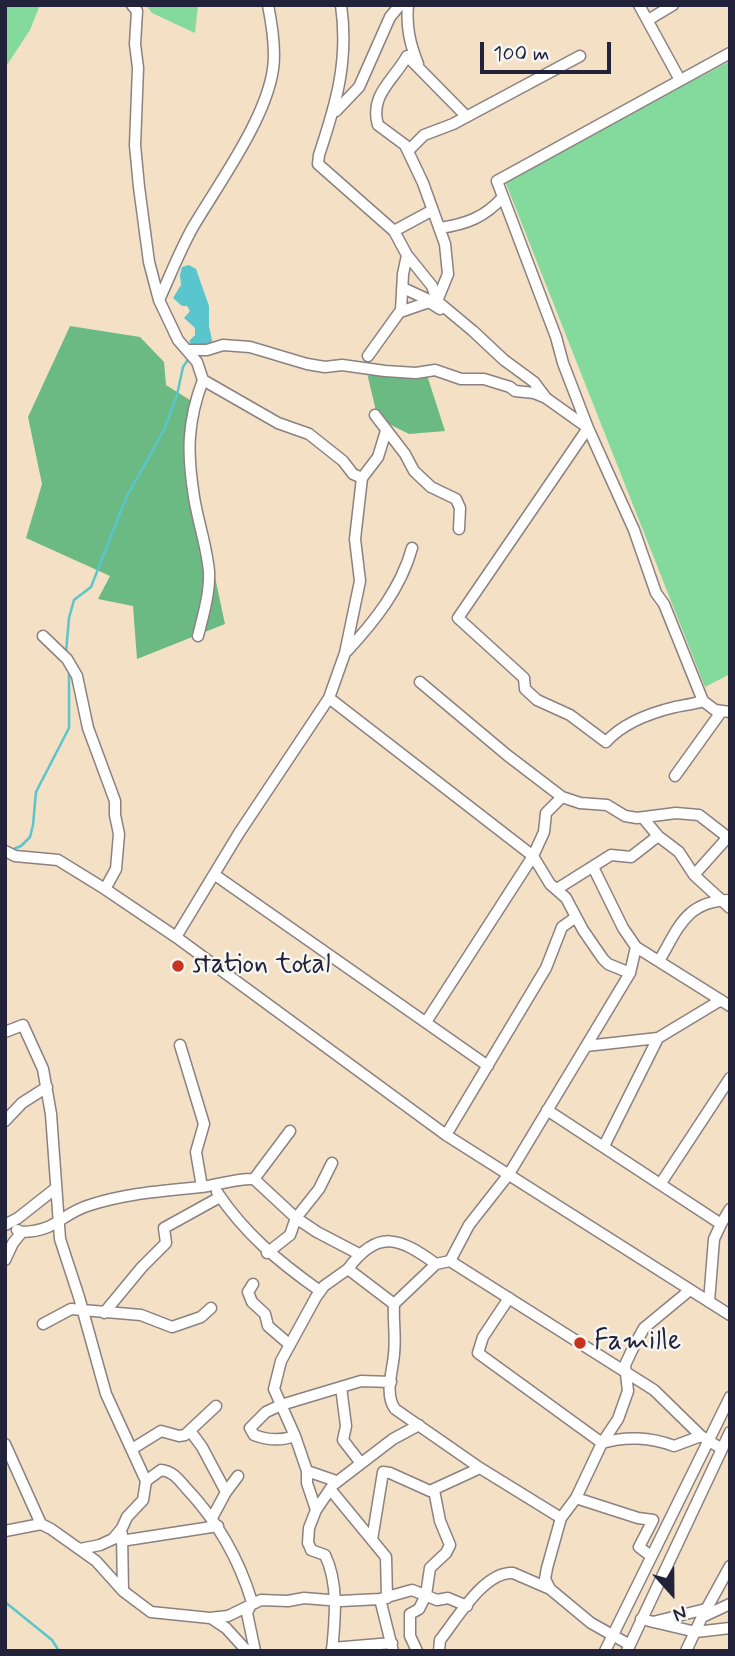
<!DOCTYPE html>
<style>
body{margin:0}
#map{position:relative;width:735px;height:1656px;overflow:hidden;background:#f4e0c5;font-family:Mynerve,sans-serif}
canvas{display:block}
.frame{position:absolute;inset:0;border:7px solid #22223b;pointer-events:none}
.north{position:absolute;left:637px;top:1558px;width:70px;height:70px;-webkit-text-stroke:5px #f6f6f2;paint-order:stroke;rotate:159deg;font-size:19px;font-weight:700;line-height:28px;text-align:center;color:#22223b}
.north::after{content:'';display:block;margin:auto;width:24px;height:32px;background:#22223b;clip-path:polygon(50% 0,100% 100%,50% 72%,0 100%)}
.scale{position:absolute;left:480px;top:42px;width:131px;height:32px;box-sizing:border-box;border:4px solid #22223b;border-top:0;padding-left:9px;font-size:21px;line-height:24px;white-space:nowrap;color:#22223b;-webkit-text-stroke:5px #f6f6f2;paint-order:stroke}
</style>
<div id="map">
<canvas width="735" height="1656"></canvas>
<div class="frame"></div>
<div class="north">N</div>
<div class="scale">100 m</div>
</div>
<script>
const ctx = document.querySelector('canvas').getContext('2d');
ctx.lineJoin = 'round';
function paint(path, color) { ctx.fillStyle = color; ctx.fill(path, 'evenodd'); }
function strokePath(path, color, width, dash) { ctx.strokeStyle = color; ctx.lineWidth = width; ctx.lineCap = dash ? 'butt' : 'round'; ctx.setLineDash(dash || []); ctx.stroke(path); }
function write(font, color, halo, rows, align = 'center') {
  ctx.font = font + ' Mynerve,sans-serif'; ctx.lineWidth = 5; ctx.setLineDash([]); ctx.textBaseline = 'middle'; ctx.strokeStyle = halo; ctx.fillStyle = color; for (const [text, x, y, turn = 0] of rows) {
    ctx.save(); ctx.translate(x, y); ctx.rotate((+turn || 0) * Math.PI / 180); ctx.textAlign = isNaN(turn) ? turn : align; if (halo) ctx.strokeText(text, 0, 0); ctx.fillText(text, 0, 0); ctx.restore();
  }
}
paint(new Path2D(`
 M5,5H40L30,30L5,68Z
 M146,5H198L195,33L152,13Z
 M730,61V674L705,687L505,181Z`), '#84da9d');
paint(new Path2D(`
 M70,326L140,337L164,362L166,385L193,402L187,446L225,624L137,659L133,606L98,599L110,576L26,538L42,484L28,417Z
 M369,370L426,372L445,431L409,434L381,420L376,411L367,373L370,377Z`), '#6bba84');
paint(new Path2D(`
 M189,265L196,269L209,306V326L213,345L193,348L189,341L195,335V328L184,318L190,311L187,306H182L173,298L181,285L180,275L182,267Z`), '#58c6cc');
strokePath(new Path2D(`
 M66,652L69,618L74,600L91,587L126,498L164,430L177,395L183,367L190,357
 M11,850L21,846L30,837L33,825L36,792L69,728V673
 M5,1602L52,1640L59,1651`), '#58c6cc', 2.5);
const minor = new Path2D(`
 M132,5L137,11L135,44L138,68L135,145L139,187L149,262L159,300L178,340L197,362L203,380L278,423L309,434L343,461L353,474L362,478
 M341,5C349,61 336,104 319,155L318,164L394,231L407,255L432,286L437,301L473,331L504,360L534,382L546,398
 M408,5C406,27 410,44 418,64
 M639,5L680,80
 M648,20L673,5
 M730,53L497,181L556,337L563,363L588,428L634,530L656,593L664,604L703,701L715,710L730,712
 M336,111L359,87L390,17L400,5
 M408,151L424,135L453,124L580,56
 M440,228C467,224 485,217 503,197
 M394,231L431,211
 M403,288L431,301
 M159,300C170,276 180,250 193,227C219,183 266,119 273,69C276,49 272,25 268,5
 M437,301L448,274L445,244L423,183L405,145L378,125C369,95 394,80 407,56L466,116
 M400,312L429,302L440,309
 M187,350H207L223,345L250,347L307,364L325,367L342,365L385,371L416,373L435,370L461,379H484L510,387L515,391L534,393L546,398L588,428L458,618L524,678L525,689L537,700L570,715L606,742C623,723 650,713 675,707C685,705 694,704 703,701
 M368,356L401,310L403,274L407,255
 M375,415L405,454L414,471L431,487L456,499L460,508L459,529
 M43,636L67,659L77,676L88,728L115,801V815L119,834L116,869L105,889
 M198,636C203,616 210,593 209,572C207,547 198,522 194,497C187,453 187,422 203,380
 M347,651C375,621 401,588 412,548
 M420,682L507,755L562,797L580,803L607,805L625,816L637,818L676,813L699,815L730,839
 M329,698L533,856L550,884L566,898L583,930L603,959L608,964L630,973
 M675,776L721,712
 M644,819L658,836L679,852L694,875
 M728,837L694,875L730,908
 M5,851L15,856L58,860L105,889L176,937L446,1135L730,1315
 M593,867L623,928L636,947L730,1006
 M215,875L488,1066
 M557,889L611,855L631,857L658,836
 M176,937L239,833L329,698L345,653L360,581L355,539L362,478L378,457L386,431
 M659,961C679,927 686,901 730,900
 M426,1022L533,856L544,832L546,813L562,797
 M5,1032L23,1025L43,1069L51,1114L60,1239L79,1297L106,1394L146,1481
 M180,1045L204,1124L196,1152L202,1187
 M586,1046L658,1038L721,1000
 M547,1110L721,1224L714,1239L709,1302
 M5,1121L22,1103L47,1087
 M446,1135L546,968L562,927L576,917
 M604,1146L658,1038
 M254,1179L296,1218L317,1232L359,1254
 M661,1183L730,1078
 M217,1192C245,1234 279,1262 320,1291
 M721,1224L730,1209
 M5,1225L18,1218L56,1188
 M22,1232C58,1231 60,1214 90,1205C127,1193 163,1191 201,1187C219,1185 237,1178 254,1179L290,1131
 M267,1253L290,1235L296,1218L319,1189L332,1163
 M5,1260L13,1243L22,1232L17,1230
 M450,1261L469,1225L509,1174L630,973L636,947
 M348,1269C378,1228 400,1238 436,1264
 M253,1284L248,1292L252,1302L265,1314L268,1326L290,1345
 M509,1298L483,1337L478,1353L602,1443C625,1436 651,1437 674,1446L701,1436
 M104,1313L142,1267L166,1243L164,1228L220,1197
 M43,1324L71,1309L141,1315L172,1327L201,1317L211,1308
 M341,1387L346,1426L343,1440L360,1462
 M191,1432L202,1447L226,1492
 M295,1436C281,1441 267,1440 254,1435L250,1428L266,1412L281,1405L361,1381L391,1382
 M5,1444L41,1524
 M132,1449L161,1431L179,1436L185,1435L216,1406
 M307,1471L336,1481
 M330,1489L386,1557L387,1598
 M576,1498L638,1518L653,1520L639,1547L651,1556
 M316,1510L307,1483V1471L295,1436L274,1389L281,1361L316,1297L324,1286L348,1269L394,1304
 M212,1518L226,1492L238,1476
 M561,1518L480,1468L395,1409C384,1394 393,1370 394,1354C396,1338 393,1320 394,1304L436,1264L450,1261L654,1390L701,1436L722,1449
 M5,1531L41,1524L51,1529L96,1561L123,1591L151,1612L210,1618L228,1616L261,1600L288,1601L304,1598L341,1601L380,1599L412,1590L437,1600L448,1598L467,1606
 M122,1534L123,1591
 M372,1540L383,1472L390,1473L430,1491L480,1468
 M121,1541L218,1526
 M80,1549L100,1545L113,1539L122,1528L127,1517L143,1500L146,1481L161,1470C173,1471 179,1480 187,1489C218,1522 239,1559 252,1602L247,1613L255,1651
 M380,1599L393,1651
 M702,1617L730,1604
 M211,1618L226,1628L247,1651
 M641,1619L696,1632L730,1628
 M653,1622L706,1609
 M630,1645L591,1623L550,1589L545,1579L547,1568L561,1518L576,1498L602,1443L618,1419L628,1391L625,1365L633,1348L644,1328L690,1290
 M332,1648L392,1643
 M332,1651C335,1620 339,1584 325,1555L311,1550L310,1547L308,1543L309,1528L316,1510L333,1485L393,1439L419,1425
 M417,1651L410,1636V1614L419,1609L426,1595L430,1568L446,1553L450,1545L440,1521L434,1490
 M439,1651L440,1640C457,1619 484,1571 513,1573L550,1589
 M605,1651L730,1397
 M627,1651L730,1432
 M686,1651L702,1617L730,1566`);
strokePath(minor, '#8b8180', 13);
strokePath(minor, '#fff', 10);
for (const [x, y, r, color] of [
 [178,966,7,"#c8321e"],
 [580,1343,7,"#c8321e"]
]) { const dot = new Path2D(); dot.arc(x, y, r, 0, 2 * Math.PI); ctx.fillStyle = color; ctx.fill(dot); strokePath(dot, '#f6f6f2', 2.5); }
write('28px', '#22223b', '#f6f6f2', [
 ["station total",192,966],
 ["Famille",594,1343]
], 'left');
</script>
